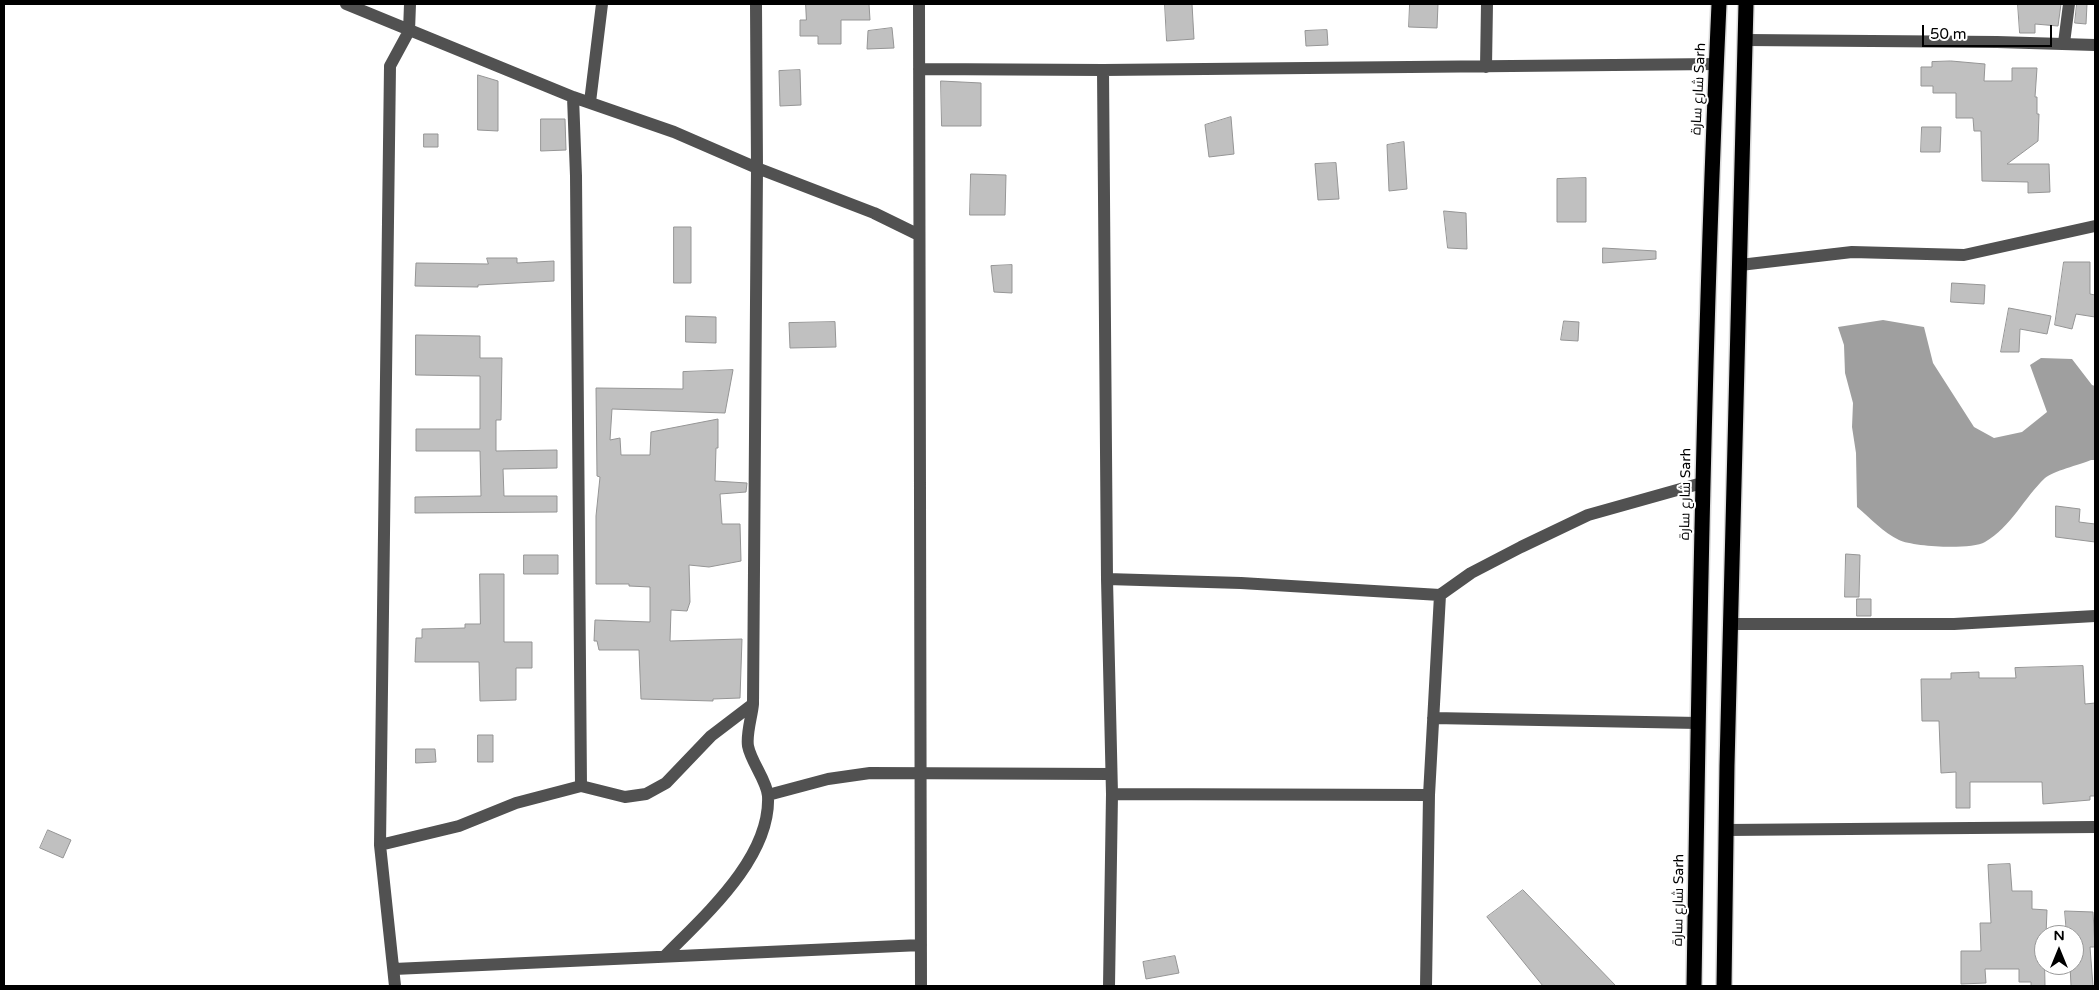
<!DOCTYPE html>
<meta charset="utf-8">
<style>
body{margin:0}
#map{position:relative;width:2099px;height:990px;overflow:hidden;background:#fff;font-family:"Varela Round",sans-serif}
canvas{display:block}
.frame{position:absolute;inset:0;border:5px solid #000;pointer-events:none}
.north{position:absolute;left:2034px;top:925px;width:50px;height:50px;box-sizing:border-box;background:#fff;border:1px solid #999;border-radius:50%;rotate:0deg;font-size:14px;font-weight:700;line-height:20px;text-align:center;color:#000}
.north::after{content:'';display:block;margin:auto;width:18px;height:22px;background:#000;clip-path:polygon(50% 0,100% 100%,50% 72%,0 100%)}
.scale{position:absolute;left:1922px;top:25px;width:130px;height:22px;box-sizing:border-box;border:2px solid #000;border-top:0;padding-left:6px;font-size:15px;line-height:18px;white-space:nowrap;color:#000;-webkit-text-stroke:4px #fff;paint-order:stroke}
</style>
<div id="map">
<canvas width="2099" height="990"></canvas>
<div class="frame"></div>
<div class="north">N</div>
<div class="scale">50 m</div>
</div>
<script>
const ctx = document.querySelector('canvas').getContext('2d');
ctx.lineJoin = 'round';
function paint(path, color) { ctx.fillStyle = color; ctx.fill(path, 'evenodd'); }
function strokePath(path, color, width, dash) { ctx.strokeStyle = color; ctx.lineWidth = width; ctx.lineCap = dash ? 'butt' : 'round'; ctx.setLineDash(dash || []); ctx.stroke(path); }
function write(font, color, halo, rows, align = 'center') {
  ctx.font = font + ' "Varela Round",Cairo,sans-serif'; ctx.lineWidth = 4; ctx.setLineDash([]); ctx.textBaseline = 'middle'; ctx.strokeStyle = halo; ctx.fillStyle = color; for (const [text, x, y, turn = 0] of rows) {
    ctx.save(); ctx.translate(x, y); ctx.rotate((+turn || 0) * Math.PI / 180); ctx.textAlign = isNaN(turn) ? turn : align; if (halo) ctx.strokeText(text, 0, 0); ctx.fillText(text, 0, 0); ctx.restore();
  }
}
paint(new Path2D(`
 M1883,320L1924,327L1933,363L1974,427L1994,438L2022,432L2047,412L2030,365L2041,358L2072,359L2092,385L2095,386V460H2091C2079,465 2053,471 2045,478C2024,498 2011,527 1985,542C1971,550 1914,547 1899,540C1884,533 1870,518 1857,507L1856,453L1852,427L1853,403L1845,373L1844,345L1838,327Z`), '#9f9f9f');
const building = new Path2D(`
 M806,4H869L870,20H841V44H818V36H800V20H806Z
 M1165,4H1192L1194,39L1167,41Z
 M1410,4H1438L1437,28L1409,27Z
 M2018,4H2061L2058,26L2035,24V33H2020Z
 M2077,4H2087L2086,24L2075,23Z
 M892,28L894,48L867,49L868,31Z
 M1327,30L1328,45L1306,46L1305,31Z
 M1951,61L1985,64L1984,81H2012V68H2037L2035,97H2037V114H2039L2038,141L2007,164H2049L2050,192L2028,193V182L1982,181L1981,131H1974L1973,118H1956V93H1933V86H1921V67H1932V62Z
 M800,70L801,105L780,106L779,71Z
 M478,75L498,81V131L478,130Z
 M941,81L981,83V126H942Z
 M1231,117L1234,154L1209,157L1205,125Z
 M541,119H565L566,150L541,151Z
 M1922,127H1941L1940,152H1921Z
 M424,134H438V147H424Z
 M1404,142L1407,189L1389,191L1387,145Z
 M1336,163L1339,199L1318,200L1315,164Z
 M971,174L1006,175L1005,215H970Z
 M1586,178V222H1557V179Z
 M1444,211L1466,213L1467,249L1448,248Z
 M674,227H691V283H674Z
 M1603,248L1656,251V259L1603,263Z
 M487,258H517V263L554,261V281L478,285V287L415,286L416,263L488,264Z
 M2064,262H2090V294L2095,295V317L2076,314L2072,329L2055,325Z
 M1012,265V293L994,292L991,266Z
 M1952,283L1985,285L1984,304L1951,302Z
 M2009,308L2051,316L2047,334L2020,329L2019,352H2001Z
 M686,316L716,317V343L686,342Z
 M1564,321L1579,322L1578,341L1561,340Z
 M835,322L836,347L790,348L789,323Z
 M416,335L480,336V358H502L501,420H496V451L557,450V468L503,469L504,496H557V512L415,513V497L481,496L480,451H416V429H480V376L416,375Z
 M733,370L725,413L612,409L610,440L620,438L621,455H650L651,432L718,419V448H716L715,481L747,483L746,492L720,494L722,524H740L741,561L709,567L689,565L690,602L687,611L671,610L670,641L742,639L740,698L713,699V701L641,699L639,650H599L597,641H594L595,620L650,622V587L629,586V584H596V516L600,477L597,476L596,388L683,389V372Z
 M2056,506L2080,509L2079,522L2095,524V542L2056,537Z
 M1846,554L1860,555L1859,597H1845Z
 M524,555H558V574H524Z
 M480,574H504V642H532V668H516V700L480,701L479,662H415L416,638H422V629L465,628V624H480Z
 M1857,599H1871V616H1857Z
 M2083,666L2085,704L2095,703V796H2090V800L2043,804L2042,782H1970V808H1956V772L1941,773L1939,721H1922L1921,679H1951V673L1979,672V678H2016L2015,668Z
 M478,735H493V762H478Z
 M416,749H435L436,762L416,763Z
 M48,830L71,840L63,858L40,848Z
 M2010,864L2012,891H2032V909L2047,910L2046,935H2044L2045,986H2031V982H2019V969H1985L1986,983L1961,984V951H1981L1980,923H1991L1988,865Z
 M1523,890L1559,927L1616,986H1543L1487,917Z
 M2065,911L2093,912L2095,947H2090L2093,986H2071L2070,965H2074V935H2067Z
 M1175,956L1179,973L1146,979L1143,962Z`);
paint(building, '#c0c0c0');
strokePath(building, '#959595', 1);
const highway = new Path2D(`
 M1694,986C1699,659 1704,331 1719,4
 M1724,986L1727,765L1746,4`);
strokePath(highway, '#dbdbdb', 18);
strokePath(new Path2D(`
 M346,4L573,97L674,132L757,168L874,213L919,235
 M919,4L921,986
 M1746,40L1997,42L2095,45
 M2064,43L2069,4
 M1486,67L1487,4
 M919,69L1103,70L1716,64
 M1103,70L1107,579L1112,794L1109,986
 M573,97L576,176L581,786
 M590,102L602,4
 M1740,265L1852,252L1964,255L2095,226
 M1107,579L1241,583L1440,595L1471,573L1521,547L1588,515L1702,483
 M1730,624H1954L2095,616
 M1433,718L1698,723
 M1112,794L1429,795
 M768,795L828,779L870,773L1111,774
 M1726,830L2095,827
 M380,845L459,826L516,803L581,786L625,797L646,794L666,783L711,736L753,704
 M665,956C704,916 771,858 768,796C767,781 751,762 748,746C746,734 752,716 753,704L757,168L756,4
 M394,969L921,945
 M395,986L380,845L390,66L409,31L410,4
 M1426,986L1429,795L1440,595`), '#515151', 12);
strokePath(highway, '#000', 15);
write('14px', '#000', '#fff', [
 ["شارع سارة Sarh",1699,89,-87],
 ["شارع سارة Sarh",1686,494,-89],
 ["شارع سارة Sarh",1679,900,-89]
]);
</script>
